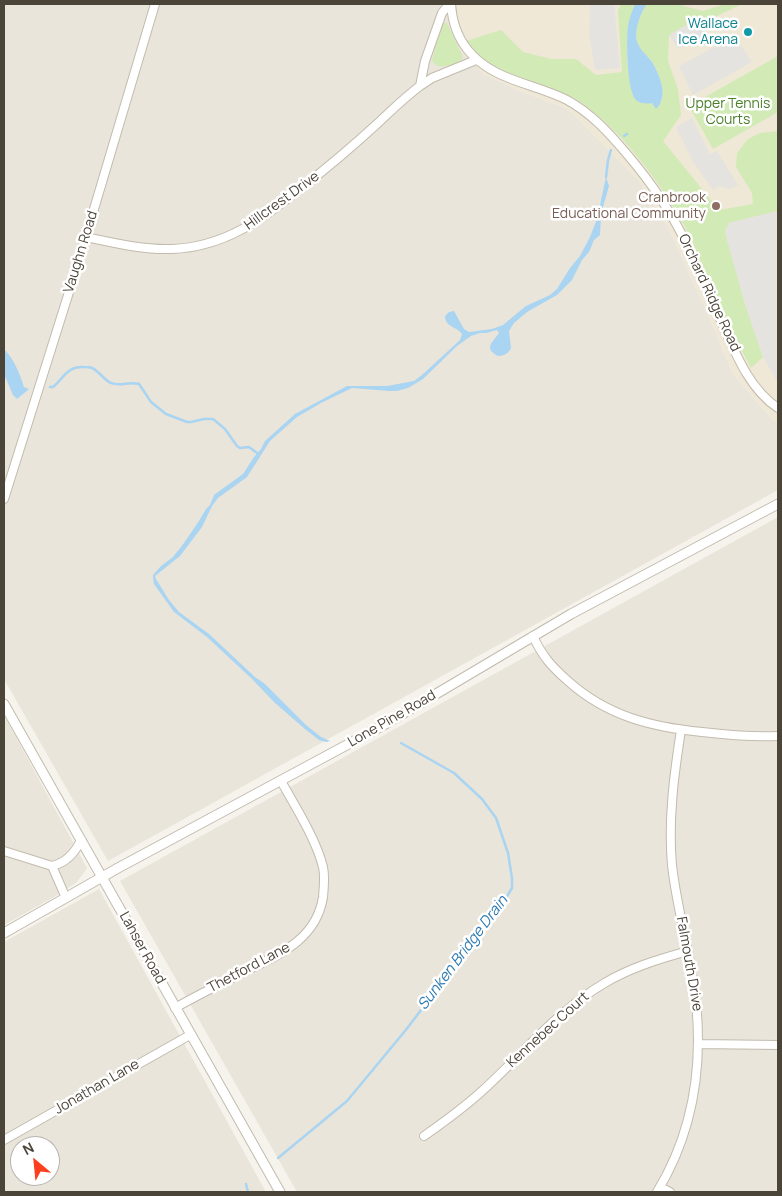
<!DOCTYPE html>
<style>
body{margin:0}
#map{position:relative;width:782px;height:1196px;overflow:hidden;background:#f6f3ec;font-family:Manrope,sans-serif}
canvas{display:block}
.frame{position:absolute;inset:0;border:5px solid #4b4439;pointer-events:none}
.north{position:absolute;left:10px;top:1136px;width:50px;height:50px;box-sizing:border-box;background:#fff;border:1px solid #b7b4b0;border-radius:50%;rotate:332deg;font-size:14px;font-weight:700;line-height:20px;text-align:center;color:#4b4439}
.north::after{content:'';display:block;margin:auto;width:18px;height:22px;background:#fc3f1d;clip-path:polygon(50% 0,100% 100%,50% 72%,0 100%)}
</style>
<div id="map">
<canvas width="782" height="1196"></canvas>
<div class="frame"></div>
<div class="north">N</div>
</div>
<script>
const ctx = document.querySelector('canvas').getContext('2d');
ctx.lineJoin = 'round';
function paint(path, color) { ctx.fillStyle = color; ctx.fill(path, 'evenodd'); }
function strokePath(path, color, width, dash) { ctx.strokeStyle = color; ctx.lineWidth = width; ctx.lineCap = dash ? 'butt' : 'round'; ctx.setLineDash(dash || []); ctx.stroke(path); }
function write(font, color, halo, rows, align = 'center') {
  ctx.font = font + ' Manrope,sans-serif'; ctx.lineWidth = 5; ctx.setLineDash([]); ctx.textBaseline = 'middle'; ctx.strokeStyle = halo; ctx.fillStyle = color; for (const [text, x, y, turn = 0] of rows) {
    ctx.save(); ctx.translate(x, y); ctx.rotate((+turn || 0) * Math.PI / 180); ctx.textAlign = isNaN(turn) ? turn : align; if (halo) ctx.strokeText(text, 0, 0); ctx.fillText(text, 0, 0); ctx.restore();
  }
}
paint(new Path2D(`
 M4,4H444L451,30L483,74L523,92L568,109L602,143L641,183L669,229L710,319L733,374L772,419L778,422V490L108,861L4,679Z
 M778,517V1192H297L120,881Z
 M4,715L87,868L77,882L54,897L4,925Z
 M99,889L266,1192H4V942ZM20,1146H50V1176H20Z`), '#eae5da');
paint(new Path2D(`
 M444,4H778V422L772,419L733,374L710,319L669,229L641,183L602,143L568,109L523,92L483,74L460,50L451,30Z`), '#efe8d6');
paint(new Path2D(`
 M621,4H635L628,26L627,62L632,93L638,102L652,103L654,105L662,101C664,88 659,71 651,60C647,55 641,51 638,45C633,33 640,13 647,4H680L683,6L703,11L725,4H742L711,19L699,18L669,35L668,61L678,89L681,115L663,141L719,210L753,204L752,193L736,167L737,153L748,139L760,133L778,131V211L729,223L725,232L745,304L763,357L751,368C738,344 726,319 714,293C705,271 696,248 685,227C659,180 620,128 575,98L499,69L479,56L466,41L501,30L523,52L551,59H576L596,75L622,72L618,11Z
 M443,23H447L462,55C462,56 462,58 462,59C459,65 443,67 437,66L432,61L438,36Z
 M778,56V112L713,149L689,106Z`), '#d2eab5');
paint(new Path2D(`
 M614,4L620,68L595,70L589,35L590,5Z
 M699,18L707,34L678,49L669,35Z
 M738,41L752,62L693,95L679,66L724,42L728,47Z
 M692,118L710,154L717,151L738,185L730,189L719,186L713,190L692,160L676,127Z
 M778,211V383L763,357L745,304L725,232L729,223Z`), '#e5e3e0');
paint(new Path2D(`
 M635,4H647C640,13 633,33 638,44C641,51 648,56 652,62C660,75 669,97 656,109L652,103C647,104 640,104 636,100C627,92 626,39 628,26C629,19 632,11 635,4Z
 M606,177L609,186L601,214L600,235L594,240L589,252L582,260L572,280L557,295L527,312L514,323L509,331L511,348C509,353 504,356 498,356C483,348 493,342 499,333L497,330L486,333H480L471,336L457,346L423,379L408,388L397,391H389L352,388L321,403L297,417L270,441L247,477L218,498L212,506L202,527L180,556L155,576L156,579L169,600L179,612L209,634L255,677L265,684L306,725L321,737L330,741L326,742L319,740L305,729L275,703L251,678L207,637L174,612L154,584L153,578V575L161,566L173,557L184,543L199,521L206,509L210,505L214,495L243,474L254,457L261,449L265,441L295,414L347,386H387L414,381L422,375L460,340L462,334C456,326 445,327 445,316L449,312L454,311L464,329L469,332L492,329L503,325L526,306L550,295L557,289L570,268L580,256L590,237L597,219Z
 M4,349C14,359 20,374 24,387L29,389L17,399L13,395L4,374Z`), '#a9d4f2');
strokePath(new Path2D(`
 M624,136L627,134
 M606,177L608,160L611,150
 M50,387H53C64,378 67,366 84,367C86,367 91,367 92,368C99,371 104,380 111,383C119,387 130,381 139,384L151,402L166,414L187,422H191L204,419H213L225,429L237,446L240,448L249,447L257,453
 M278,1158L347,1101L405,1031L474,941L495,916L512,888V878L508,853L496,818L482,799L454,773L401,743
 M246,1184L248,1192`), '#a9d4f2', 2.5);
const minor = new Path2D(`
 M451,4C452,20 457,36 467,49C492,81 534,83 567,100C591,113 609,133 626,153C650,181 671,211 687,245C699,270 710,295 721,321C735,352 749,389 778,408
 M420,86L432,78L476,60
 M86,237C114,243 143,250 172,249C224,247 261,220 300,189C327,168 353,146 378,123C392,110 405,97 420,86L425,61L442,13L449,4
 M4,499L75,273L155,4
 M533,636C542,656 552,667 568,681C607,716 651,727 702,732C727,735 752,737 778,736
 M4,851L52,866L66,898
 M52,866C65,863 75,853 81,840
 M175,1008C196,996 218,985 240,974C275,956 316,942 323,897C324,887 325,876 323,867C316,839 295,806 281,781
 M699,1044L778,1045
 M424,1136C444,1122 463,1108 481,1092C522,1055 556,1012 603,984C629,968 659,959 688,951
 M4,1140L190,1035
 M660,1187L670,1192
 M657,1192C698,1125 705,1049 692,973C686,937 676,902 672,865C668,820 674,775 681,730`);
const tertiary = new Path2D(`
 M4,704L280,1192
 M4,933L118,868L382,726L571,614L778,504`);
strokePath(minor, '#c2bbae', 10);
strokePath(tertiary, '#c2bbae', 11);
strokePath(minor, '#fff', 8);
strokePath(tertiary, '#fff', 9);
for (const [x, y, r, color] of [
 [748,32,5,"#0f9aa8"],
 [716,206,5,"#8d6e63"]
]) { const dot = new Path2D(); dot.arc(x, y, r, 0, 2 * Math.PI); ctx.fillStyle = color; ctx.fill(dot); strokePath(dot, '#fff', 2); }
write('14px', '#0d838f', '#fff', [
 ["Wallace",738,24],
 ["Ice Arena",738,40]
], 'right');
write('14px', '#4a7f2a', '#fff', [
 ["Upper Tennis",728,104],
 ["Courts",728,120]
]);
write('14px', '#785e54', '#fff', [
 ["Cranbrook",706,198],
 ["Educational Community",706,214]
], 'right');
write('14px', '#4b4439', '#fff', [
 ["Hillcrest Drive",282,201,-36],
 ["Vaughn Road",81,252,-73],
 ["Orchard Ridge Road",709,293,65],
 ["Lone Pine Road",392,719,-30],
 ["Lahser Road",142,948,61],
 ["Falmouth Drive",689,964,80],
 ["Thetford Lane",249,968,-28],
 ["Kennebec Court",548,1030,-42],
 ["Jonathan Lane",97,1087,-30]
]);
write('italic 15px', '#2e7ab2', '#fff', [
 ["Sunken Bridge Drain",463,953,-53]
]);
</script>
